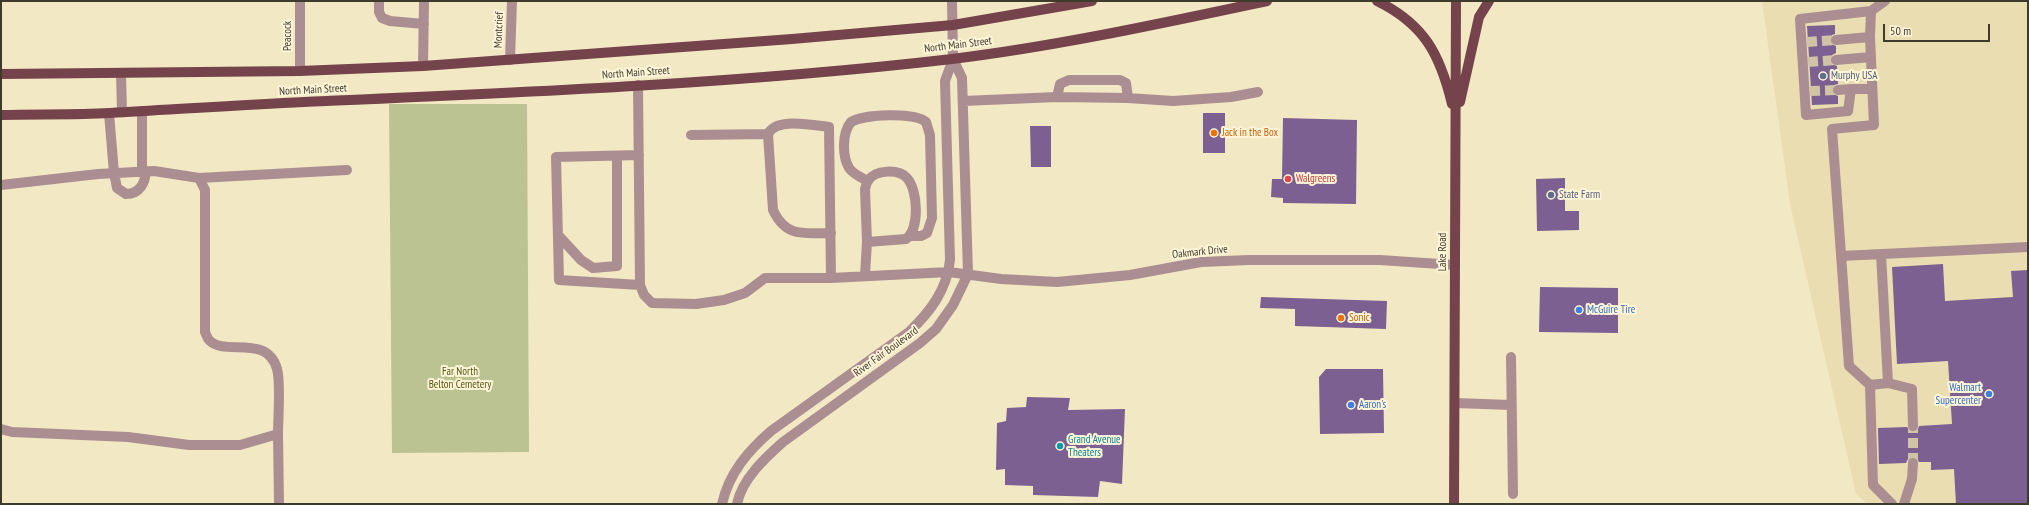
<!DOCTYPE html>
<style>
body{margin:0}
#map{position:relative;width:2029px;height:505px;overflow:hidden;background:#f3e8c4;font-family:"PT Sans Narrow",sans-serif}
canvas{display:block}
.frame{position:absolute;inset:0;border:2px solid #3e3a2c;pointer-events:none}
.scale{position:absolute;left:1883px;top:24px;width:107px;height:18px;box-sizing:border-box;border:2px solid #3e3a2c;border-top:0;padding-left:5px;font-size:12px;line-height:14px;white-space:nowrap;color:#3e3a2c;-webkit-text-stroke:3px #fef5d8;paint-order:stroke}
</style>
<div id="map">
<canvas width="2029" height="505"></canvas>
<div class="frame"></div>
<div class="scale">50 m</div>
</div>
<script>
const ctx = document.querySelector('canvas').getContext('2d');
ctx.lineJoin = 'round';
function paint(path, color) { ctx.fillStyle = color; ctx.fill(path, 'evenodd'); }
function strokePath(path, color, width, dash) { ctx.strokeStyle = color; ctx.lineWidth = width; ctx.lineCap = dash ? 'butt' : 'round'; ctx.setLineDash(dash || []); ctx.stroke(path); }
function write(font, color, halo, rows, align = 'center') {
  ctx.font = font + ' "PT Sans Narrow",sans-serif'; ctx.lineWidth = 4; ctx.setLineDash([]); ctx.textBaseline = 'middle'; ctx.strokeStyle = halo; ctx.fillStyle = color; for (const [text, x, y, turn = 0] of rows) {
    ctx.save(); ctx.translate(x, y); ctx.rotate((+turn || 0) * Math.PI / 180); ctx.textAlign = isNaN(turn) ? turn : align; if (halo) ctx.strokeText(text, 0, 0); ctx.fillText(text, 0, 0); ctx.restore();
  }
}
paint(new Path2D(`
 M1762,1H2028V504H1867L1856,494L1790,204Z`), '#eaddb1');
paint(new Path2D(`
 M389,104H527L529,452L392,453Z`), '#bbc392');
paint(new Path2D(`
 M1835,25V34L1832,35L1830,40L1831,44L1836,46V53L1832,55L1830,60L1831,64L1837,66L1838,84L1834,85L1832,90L1833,94L1838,96V104L1812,105L1807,26Z
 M1203,113H1225V153H1203Z
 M1283,118L1357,120L1356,204L1283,203V198L1271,197L1272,179H1282Z
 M1030,126H1051V167H1031Z
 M1565,178V211H1579V230L1537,231L1536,179Z
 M1943,264L1945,301L2013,297L2011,271L2028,270V504H1956L1954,469L1931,470V462H1919L1917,458L1913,457L1908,459L1906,463L1879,464L1878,428L1907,427L1910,431L1914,432L1918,429L1919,426L1952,424L1948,361L1897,364L1892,267Z
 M1540,287L1618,288V333L1539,332Z
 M1261,297L1387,301L1386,329L1295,326V309L1260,308Z
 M1326,369H1383L1384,433L1320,434L1319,377Z
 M1027,397L1070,398L1068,410L1125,409L1122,484L1100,481L1098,497L1033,495V486L1005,485V469L996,470L997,423L1006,421L1007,408L1026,407Z`), '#7c6091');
strokePath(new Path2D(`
 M1807,42L1836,40
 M1808,62L1836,60
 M1810,91L1838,90
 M1913,463V426`), '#cfc5a6', 10, [10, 5]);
strokePath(new Path2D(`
 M379,1V12L382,18L390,21L424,24
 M1885,1L1871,11L1870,37L1874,125L1832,129L1849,366L1870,385L1873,485L1892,504
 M1871,11L1800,19L1806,115L1848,111L1851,89H1872
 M1836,40L1870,37
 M510,60L512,1
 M1836,60L1871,57
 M423,66L424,1
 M300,71V1
 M121,73L122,112
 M638,85L640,285L644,295L652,303L696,304L724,300L745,293L765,278H831L949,272L1001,279L1057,282L1130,275L1201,262L1249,260H1380L1455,265
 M1838,90L1851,89
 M1057,97L1060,84L1069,80H1120L1126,83L1128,98
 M963,101L1057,97L1128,98L1173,101L1231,97L1258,92
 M142,111V172
 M109,113L114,173L117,188L126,194C140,194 145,183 146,171
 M691,135L768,134
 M639,155L556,157L559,280L640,285
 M199,178L347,170
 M867,181C861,177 853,174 849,168C842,156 842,133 851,122C863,114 915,112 926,122L930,135L932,218L927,233L921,236H910
 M1,185L98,174L154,171L199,178L205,190V332C206,334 207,338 209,340C224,357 267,333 277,369C281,382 278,419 278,434L240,445H189L128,437L12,432L1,429
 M558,235L581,260L593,268L617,266V156
 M1841,256L2028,247
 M865,275L867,242L865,189C866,187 866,183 868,181C875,169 899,169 907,178C918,190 920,229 906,239L867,242
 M831,278L829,127C813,125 776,117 768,134L773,210C786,238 804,233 831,233
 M1511,357L1513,494
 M1888,383L1912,389L1913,426
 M1870,385L1888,383L1881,254
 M1455,403L1511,405
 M278,434L279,504
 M722,504C729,473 748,451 771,431L909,332C930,312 947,290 950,260L945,81L953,59L952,1
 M737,504C742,479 765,458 783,442L920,343L936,329L953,305L968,274L962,78L953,59
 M1904,504L1912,479L1913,463`), '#ab8e91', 10);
strokePath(new Path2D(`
 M1377,1C1424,24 1440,54 1452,104
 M1,74L300,71L423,66L792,39L953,25L1092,1
 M1460,102L1479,17L1489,1
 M1,115C37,114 74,115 110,113C182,109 254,104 327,101C535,92 745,83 952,59C1058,46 1163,23 1267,1
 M1454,504L1456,1`), '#75434b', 10);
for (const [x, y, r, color] of [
 [1823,76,4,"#5c6f8a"],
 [1214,133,4,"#e8710a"],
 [1288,179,4,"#e0444e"],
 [1551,195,4,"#5c6f8a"],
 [1579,310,4,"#3f7fe0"],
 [1341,318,4,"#e8710a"],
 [1989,394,4,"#3f7fe0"],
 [1351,405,4,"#3f7fe0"],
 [1060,446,4,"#0f9aa8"]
]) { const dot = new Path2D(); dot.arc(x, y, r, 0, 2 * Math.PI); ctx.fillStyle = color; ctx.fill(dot); strokePath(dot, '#fef5d8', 1.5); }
write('11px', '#3e3a2c', '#fef5d8', [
 ["Montcrief",499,30,-88],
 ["Peacock",288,36,-90],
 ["North Main Street",958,45,-7],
 ["North Main Street",636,73,-4],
 ["North Main Street",313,90,-3],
 ["Oakmark Drive",1200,252,-6],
 ["Lake Road",1443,252,-90],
 ["River Fair Boulevard",886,352,-36]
]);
write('11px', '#4e5e75', '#fef5d8', [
 ["Murphy USA",1831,76],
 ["State Farm",1559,195]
], 'left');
write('11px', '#c56008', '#fef5d8', [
 ["Jack in the Box",1222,133],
 ["Sonic",1349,318]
], 'left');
write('11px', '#be3a42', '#fef5d8', [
 ["Walgreens",1296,179]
], 'left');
write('11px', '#366cbe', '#fef5d8', [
 ["McGuire Tire",1587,310],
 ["Walmart",1981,388,"right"],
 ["Supercenter",1981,401,"right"],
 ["Aaron's",1359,405]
], 'left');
write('11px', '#515815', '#fef5d8', [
 ["Far North",460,372],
 ["Belton Cemetery",460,385]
]);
write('11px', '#0d838f', '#fef5d8', [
 ["Grand Avenue",1068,440],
 ["Theaters",1068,453]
], 'left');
</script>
